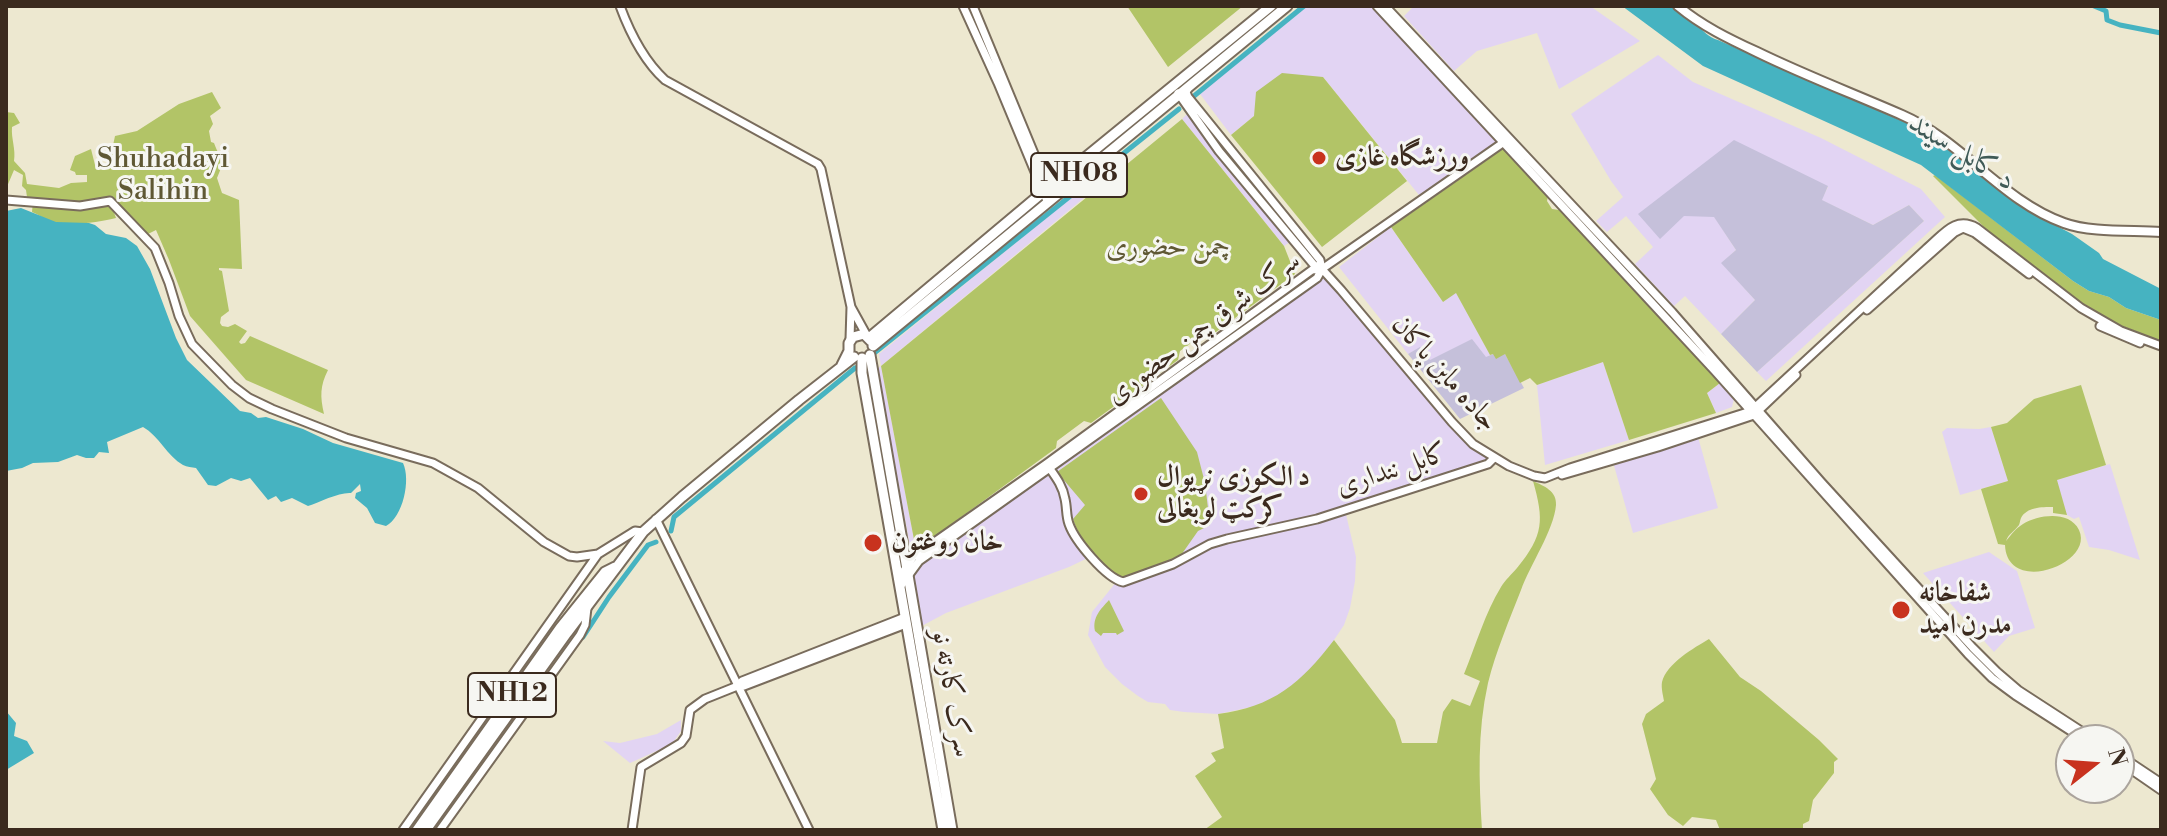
<!DOCTYPE html>
<meta charset="utf-8">
<style>
body{margin:0}
#map{position:relative;width:2167px;height:836px;overflow:hidden;background:#ede8d0;font-family:"Libre Bodoni",serif}
canvas{display:block}
.frame{position:absolute;inset:0;border:8px solid #3b2a1e;pointer-events:none}
.north{position:absolute;left:2055px;top:724px;width:80px;height:80px;box-sizing:border-box;background:#f6f6f2;border:2px solid #aba49d;border-radius:50%;rotate:73deg;font-size:22px;font-weight:700;line-height:32px;text-align:center;color:#3b2a1e}
.north::after{content:'';display:block;margin:auto;width:28px;height:36px;background:#c8321e;clip-path:polygon(50% 0,100% 100%,50% 72%,0 100%)}
</style>
<div id="map">
<canvas width="2167" height="836"></canvas>
<div class="frame"></div>
<div class="north">N</div>
</div>
<script>
const ctx = document.querySelector('canvas').getContext('2d');
ctx.lineJoin = 'round';
function paint(path, color) { ctx.fillStyle = color; ctx.fill(path, 'evenodd'); }
function strokePath(path, color, width, dash) { ctx.strokeStyle = color; ctx.lineWidth = width; ctx.lineCap = dash ? 'butt' : 'round'; ctx.setLineDash(dash || []); ctx.stroke(path); }
function write(font, color, halo, rows, align = 'center') {
  ctx.font = font + ' "Libre Bodoni",Amiri,serif'; ctx.lineWidth = 6; ctx.setLineDash([]); ctx.textBaseline = 'middle'; ctx.strokeStyle = halo; ctx.fillStyle = color; for (const [text, x, y, turn = 0] of rows) {
    ctx.save(); ctx.translate(x, y); ctx.rotate((+turn || 0) * Math.PI / 180); ctx.textAlign = isNaN(turn) ? turn : align; if (halo) ctx.strokeText(text, 0, 0); ctx.fillText(text, 0, 0); ctx.restore();
  }
}
paint(new Path2D(`
 M1307,6H1373L1497,141L1419,195L1323,77L1254,116L1231,135L1200,94Z
 M1414,6H1590L1640,41L1559,89L1537,33L1477,51L1454,71L1404,16Z
 M1658,55L1693,82L1821,138L1921,189L1945,217L1766,381L1757,372L1924,221L1909,205L1873,225L1821,200L1828,187L1684,216H1714L1736,250L1722,263L1755,300L1721,334L1685,296L1674,306L1635,264L1653,247L1626,216L1607,232L1596,221L1623,197L1611,181L1571,114Z
 M1187,114L1290,242L1284,246L1182,119Z
 M1109,167L1114,173L881,366L916,550L911,551L877,369L881,366L879,354Z
 M1391,227L1443,302L1456,292L1490,355L1486,358L1429,360L1420,348L1408,354L1339,267Z
 M1322,269L1435,400L1493,461L1345,510L1356,557L1355,581L1350,608L1344,625L1334,640L1315,665L1298,682L1280,695L1261,705L1218,714L1184,712L1170,710L1165,704L1148,702L1138,696L1122,684L1105,667L1088,635L1092,612L1117,581L1092,556L1069,567L946,613L918,628L907,564L1312,270Z
 M1603,362L1629,440L1545,465L1537,385Z
 M1720,383L1734,399L1732,407L1716,413L1707,393Z
 M1991,427L2008,481L1960,495L1942,432L1947,428L1979,429Z
 M1698,437L1718,508L1633,533L1613,462Z
 M2110,464L2140,560L2109,550L2089,547L2079,517L2074,519L2067,515L2056,480Z
 M1989,552L2017,571L2035,628L2009,636L1994,652L1923,573Z
 M681,720V731L672,744L630,763L603,741L620,743L657,734Z`), '#e2d4f3');
paint(new Path2D(`
 M1734,140L1828,186L1822,200L1873,225L1909,205L1924,221L1757,372L1721,334L1755,300L1721,263L1736,250L1714,217L1684,216L1660,239L1638,214Z
 M1472,339L1486,357L1493,354H1505L1524,388L1460,419L1408,354L1420,347L1430,360Z`), '#c5c0da');
paint(new Path2D(`
 M1127,6H1243L1168,67Z
 M1282,73L1323,77L1407,181L1322,247L1231,135L1254,116L1256,92Z
 M212,92L221,108L210,116L213,124L209,131L211,142L214,143C221,162 226,158 217,178L222,193L239,200L242,269L219,268V270L222,271L229,311L221,317L220,323L222,326L228,327L235,324L247,331L239,342L241,344L245,343L250,336L328,370C320,386 320,396 324,414L246,380L190,316L169,260L156,230L146,235L112,207L116,218C101,222 65,227 50,221C44,219 38,214 32,212L33,201L27,197L26,190L22,186L23,175L14,170L6,189V112L14,113L20,123L12,127C11,139 16,149 14,161L25,173L27,184L59,188L71,183L87,182V175H76L75,172L70,170L75,156L91,149L96,169H108L115,136L137,131L179,104Z
 M1182,119L1284,246L1295,274L1216,332L1208,331L1180,351L1178,360L1091,423L1084,421L1057,441L1056,448L916,550L881,366Z
 M1504,148L1548,196L1547,201L1552,209L1559,210L1720,383L1707,393L1716,413L1629,440L1603,362L1537,385L1530,378L1520,383L1505,354L1496,359L1493,354L1490,355L1456,293L1443,302L1391,227Z
 M1935,175L2073,281L2089,291L2109,297L2126,308L2161,320V341L2117,324L2076,299L1988,231L1933,176Z
 M2081,385L2106,465L2057,480L2067,515L2053,513V507C2041,507 2027,507 2021,518C2020,520 2020,523 2019,525C2014,532 2009,533 2006,541C2011,535 2016,528 2023,524C2038,515 2069,510 2079,530C2095,564 2007,596 2005,545L1998,544L1981,489L2008,481L1991,427L2007,423L2034,399Z
 M1161,398L1197,452L1205,483L1210,525L1198,531L1179,558L1129,578C1109,579 1078,538 1073,519L1085,505L1057,472Z
 M1533,481C1544,486 1557,491 1556,505C1554,530 1530,565 1521,590C1509,621 1496,651 1488,683C1477,732 1479,781 1482,830H1204L1222,817L1195,776L1216,761L1211,753L1224,748L1218,714C1273,707 1301,683 1334,640L1395,720L1402,743H1437L1443,712L1452,699L1470,706L1480,681L1464,674C1476,645 1485,613 1501,587C1505,580 1512,574 1517,568C1544,535 1544,520 1533,481Z
 M1109,600L1124,631L1117,635L1116,633H1103L1101,636L1095,631C1092,617 1101,609 1109,600Z
 M1709,639L1740,677L1761,691L1819,740L1838,759L1834,762V773L1813,800L1809,821L1803,824V830H1720L1716,820L1692,817L1683,826L1668,815L1650,789L1656,779L1642,724L1646,714L1664,701C1663,695 1661,688 1662,682C1667,663 1694,648 1709,639Z`), '#b2c467');
paint(new Path2D(`
 M1622,6C1634,6 1663,3 1673,6C1691,11 1701,36 1718,40L1920,129L2036,215L2072,234L2099,253L2103,259L2161,289V320L2126,308L2109,297L2089,291L2073,281L1921,165L1703,66Z
 M21,208L56,222L89,223L95,225L106,234L126,238L137,246L150,269L176,338L187,360L240,411L251,413L258,418L266,417L303,429L333,443L403,463C411,480 403,517 386,526L375,523L367,508L355,498L356,493L361,491L360,484L351,493C339,492 320,502 308,506L292,498L281,502L276,496L268,500L250,478L241,481L231,478L216,486L208,485L196,468C192,467 187,467 183,465C167,456 159,436 143,427L107,442L109,453L99,452L94,458H86L77,455L58,462L33,463L22,468L6,471V211Z
 M6,711L16,723L14,736L27,741L34,753L6,770Z`), '#46b3c1');
strokePath(new Path2D(`
 M2094,6L2106,11L2107,20L2120,25L2161,33
 M1194,96L1304,6
 M873,354L1179,109
 M671,531L674,517L855,368
 M583,637L609,597L648,545L656,542`), '#46b3c1', 5);
const tertiary = new Path2D(`
 M6,200L80,206L110,201L155,248L169,283L179,316L192,344L232,385L249,398L272,409L346,438L433,463L478,488L544,542L569,556L577,557L598,554L635,531L643,532
 M1322,269L1507,140
 M1048,466C1055,476 1063,486 1065,499C1067,507 1066,516 1069,524C1075,541 1106,578 1123,582L1173,564L1210,544L1227,539L1317,519L1488,464L1494,458
 M740,685L742,681L905,617
 M403,830L598,554
 M440,830L580,635L585,625L587,608
 M632,830L641,767L681,743L686,736L690,710L705,699L740,685L744,686L906,624`);
const secondary = new Path2D(`
 M620,6C630,33 643,60 665,80L818,164L821,169L851,307L850,339
 M963,6L998,83L1047,201
 M973,6L1040,168L1055,195
 M1377,6L1715,371L1968,654L1992,678L2015,695L2085,740
 M1385,6L1672,312L1822,483L1973,648L1997,672L2018,690L2095,740
 M1189,87L1186,92L1188,97L1320,260L1322,269
 M1178,93L1219,151L1314,265L1322,269L1341,290L1452,422L1473,444L1509,466L1534,476L1545,478L1570,468L1751,411L1926,249C1943,235 1955,215 1977,228L2081,308L2121,331L2161,346
 M851,307L867,336
 M1867,310L1955,232L1963,228L1975,233L2029,274
 M2100,326L2140,343
 M1562,475L1658,447L1754,415L1796,375
 M656,519L809,830
 M899,578L913,557L1046,464L1312,270L1320,269
 M900,587L919,561L1317,278L1322,269
 M2119,755L2161,783
 M2119,761L2161,790`);
const primary = new Path2D(`
 M1678,6C1702,26 1729,39 1757,52C1804,75 1854,94 1902,115C1962,141 2002,201 2064,223C2091,233 2132,230 2161,232`);
const trunk = new Path2D(`
 M869,338L1042,193L1271,6
 M873,346L1287,6
 M870,355L952,830
 M862,358V373L943,830
 M842,365L849,351V343L853,337L864,334L871,341
 M417,830L560,628L605,572L615,567
 M426,830L567,633L643,532L682,497L799,400L854,357`);
strokePath(tertiary, '#796c5c', 11);
strokePath(secondary, '#796c5c', 11);
strokePath(primary, '#796c5c', 12);
strokePath(trunk, '#796c5c', 13);
strokePath(tertiary, '#fff', 7);
strokePath(secondary, '#fff', 7);
strokePath(primary, '#fff', 8);
strokePath(trunk, '#fff', 9);
for (const [x, y, r, color] of [
 [1319,158,8,"#c8321e"],
 [1141,494,8,"#c8321e"],
 [873,543,10,"#c8321e"],
 [1901,610,10,"#c8321e"]
]) { const dot = new Path2D(); dot.arc(x, y, r, 0, 2 * Math.PI); ctx.fillStyle = color; ctx.fill(dot); strokePath(dot, '#f6f6f2', 3); }
for (const [x, y, w] of [
 [1079,175,96],
 [512,695,88]
]) { const box = new Path2D(); box.roundRect(x - w / 2, y - 22, w, 44, 6); ctx.fillStyle = '#f6f6f2'; ctx.fill(box); strokePath(box, '#3b2a1e', 2); }
write('bold 26px', '#3b2a1e', null, [
 ["NH08",1079,175],
 ["NH12",512,695]
]);
write('bold 28px', '#3b2a1e', '#f6f6f2', [
 ["ورزشگاه غازی",1335,158],
 ["د الکوزی نړیوال",1157,478],
 ["کرکټ لوبغالی",1157,510],
 ["خان روغتون",891,543],
 ["شفاخانه",1919,594],
 ["مدرن امید",1919,626]
], 'left');
write('28px', '#5f5834', '#f6f6f2', [
 ["Shuhadayi",163,160],
 ["Salihin",163,192],
 ["چمن حضوری",1168,248]
]);
write('28px', '#3b2a1e', '#f6f6f2', [
 ["سرک شرق چمن حضوری",1204,329,-37],
 ["جاده ماین پاکان",1444,374,48],
 ["کابل ننداری",1392,471,-18],
 ["سرک کارته نو",951,693,80]
]);
write('italic 30px', '#3f5a57', '#f6f6f2', [
 ["د کابل سيند",1962,153,32]
]);
</script>
